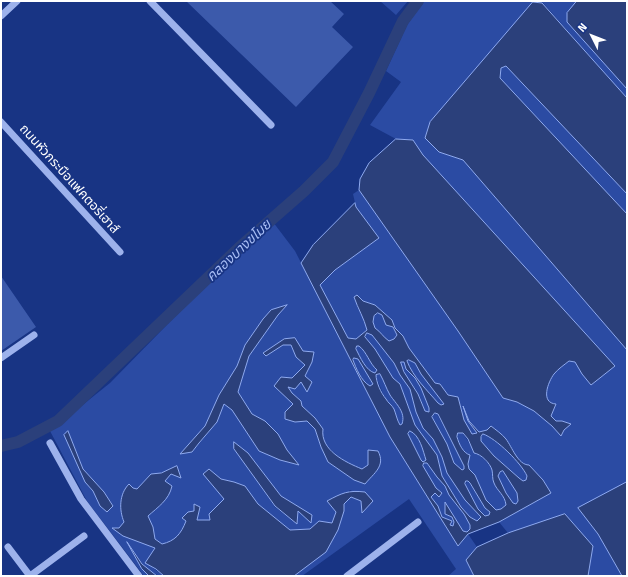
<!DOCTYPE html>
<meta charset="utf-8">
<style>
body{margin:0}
#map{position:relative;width:628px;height:577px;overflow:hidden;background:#183484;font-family:"Fira Sans",sans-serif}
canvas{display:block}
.frame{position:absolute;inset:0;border:2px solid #fff;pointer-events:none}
.north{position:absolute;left:572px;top:16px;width:40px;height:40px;-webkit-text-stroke:3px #183484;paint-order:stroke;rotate:312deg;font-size:11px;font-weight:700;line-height:16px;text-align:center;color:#fff}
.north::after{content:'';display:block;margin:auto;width:14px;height:18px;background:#fff;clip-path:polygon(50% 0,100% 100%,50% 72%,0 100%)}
</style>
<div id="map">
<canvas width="628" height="577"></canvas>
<div class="frame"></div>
<div class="north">N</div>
</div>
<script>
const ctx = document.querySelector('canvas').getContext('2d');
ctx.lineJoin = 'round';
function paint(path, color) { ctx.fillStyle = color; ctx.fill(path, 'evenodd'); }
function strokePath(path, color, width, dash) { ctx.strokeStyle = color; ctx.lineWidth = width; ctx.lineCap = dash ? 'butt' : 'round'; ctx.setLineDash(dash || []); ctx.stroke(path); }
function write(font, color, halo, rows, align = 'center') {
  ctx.font = font + ' "Fira Sans","Noto Sans Thai",sans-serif'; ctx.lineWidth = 3.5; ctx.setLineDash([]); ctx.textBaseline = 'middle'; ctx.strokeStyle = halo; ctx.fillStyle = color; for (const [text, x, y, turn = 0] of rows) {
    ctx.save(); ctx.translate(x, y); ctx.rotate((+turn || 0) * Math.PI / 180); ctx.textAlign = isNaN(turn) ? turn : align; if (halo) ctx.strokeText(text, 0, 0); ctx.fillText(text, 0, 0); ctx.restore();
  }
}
paint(new Path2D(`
 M380,1H408L396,15Z
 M424,1H577L567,13V22L627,89V98L543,3L533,2L430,122L425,138L440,152L463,160L627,350V482L579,508L598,534L622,576H588L593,546L565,514L508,533L499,522L551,493L543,480L529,465C518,465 512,447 506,439C502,434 496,430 491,426L487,430L479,432L469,421L466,413L468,421L477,433L472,434L464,420L458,397L448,395L440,384L435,383L409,348L403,336L395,328L392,320L375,305L363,301L357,307L364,318L367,330L356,339L348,338L319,285L335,270L379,238L356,207L353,194L359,190L458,331L503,398L517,402L534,411L552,426L561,436L564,430L562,421H556L551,416L556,404C540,403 548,381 554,374C558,369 564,365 569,361L575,362L582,374L591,385L615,366L423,155L413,140L396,139L370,125L401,82L386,71L407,25Z
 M506,66L627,194V214L500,78L501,68Z
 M273,222L295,251L390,437L458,546L468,534L477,547L466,560L474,576H448L456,569L409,499L302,576H294L301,570L344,511V504L351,497L362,501L363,512L373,501L350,490L336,512L332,523L319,521L310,529L290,530L258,504L245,486L234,482L220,479L209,469L214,486L224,499L209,514L210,520L197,521L194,511L182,518L186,521C181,534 175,541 162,544L155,539L153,527L148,516L161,505L165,481L171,474L180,477L177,466L161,473L151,474L137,489L133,488L124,522L119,528H113L155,548L146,563L164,576C148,576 140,559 131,548L142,569L149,576H144L87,501L50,431L110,383L204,287ZM286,306L278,315L249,356L238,392L252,414L265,421L298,465L280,460L259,451L232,410L224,404L217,422L192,452L181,453L205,426L219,395L237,366L245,345L263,319L271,310ZM284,339L303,351L312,362L305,376L307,392L301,382L287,387L292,393L301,401L302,406L315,418L326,445L343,461L362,469L368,465L379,468L374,474L354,480L328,462L321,447L315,429L307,421L295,422L293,404L274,386L292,378L305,365L296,357L291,345H283L263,353ZM68,431L83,469L104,492L113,505L107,512L100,506L93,491L85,482ZM234,442L248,453L281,496L311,515V523L298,511L297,524L275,507L234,449Z
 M378,313L382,315L386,325L393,327L397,335L394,339L389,341C383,337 381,332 375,328L373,322L374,316Z
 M367,333L372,335L394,363L400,375L410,389L416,412L423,428L433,439L442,457L447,473L465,500L481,517L477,521L470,517L461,507L442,476L437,455L415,425L400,384L393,378L375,349L365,337Z
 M357,346H359C367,352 369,363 377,370L375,373C366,371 360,357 356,349Z
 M354,358H356L358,359L373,384L370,386C361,381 356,368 353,360Z
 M409,360L415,363L421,374L444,404L441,405L438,403C427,390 413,377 407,361Z
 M404,361L406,369L415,378L421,388L429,408V412L425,411C423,405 421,399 418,393C413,383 401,373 401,362Z
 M380,374C384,380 386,387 390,393C395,403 406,412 402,424L400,425L393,408L385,398L376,377V375Z
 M436,413L437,414L464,466V469L462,470L454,463L447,444L432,416Z
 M410,431C420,435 423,451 426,460L423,463L421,460L408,434Z
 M458,433H462C467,438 469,444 473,449C478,456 489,461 492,470C494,476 494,482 497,488C501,495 505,497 506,505L501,509L496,510L486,500L475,475L469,469L468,464L469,459L460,445L457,437Z
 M483,434C496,439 522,464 527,476L526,480L523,481L519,478L494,456L481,441V437Z
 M424,463H427L437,477L445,486L449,495L464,514L470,525V529L467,532L463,531L445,503V514L452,517L455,522L453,526H450V525L452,521L442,517L438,506L431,497L435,493H441L436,488L422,466Z
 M503,471L517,493L518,501L516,504L513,503L506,493L498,476L500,472Z
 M468,481L485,508L490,512L489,515L486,516L478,509L465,484Z`), '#2b4ba3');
const water = new Path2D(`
 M577,1H627V89L567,22V13Z
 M533,2L542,3L627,98V194L506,66L501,68L500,78L627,214V350L463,160L439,152L425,138L430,122Z
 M396,139L413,140L423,155L615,366L591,385L582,374L575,362L569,361C564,365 558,369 554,374C548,382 540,403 556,404L551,416L556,421H562L571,424L564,430L561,436L552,426L534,411L517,402L503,398L458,331L359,190L360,179L369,163Z
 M355,203L356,207L379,238L335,270L320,285L348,338L356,339L367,330C364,318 358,309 354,297L357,295L363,301L375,305L392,320L395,328L403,336L409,348L435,383L440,384L448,395L458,397L464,420L472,434L477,433L468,421L463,406L469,421L479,432L487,430L491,426C496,430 502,434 506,439C512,447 518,465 529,465L543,480L551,493L499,522L468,534L458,546L390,437L301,263L313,245ZM378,313L382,315L386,325L393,327L397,335L394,339L389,341C383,337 381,332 375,328L373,322L374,316ZM367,333L372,335L394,363L400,375L410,389L416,412L423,428L433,439L442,457L447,473L465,500L481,517L477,521L470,517L461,507L442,476L437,455L415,425L400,384L393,378L375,349L365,337ZM357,346H359C367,352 369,363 377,370L375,373C366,371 360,357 356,349ZM354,358L358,359L373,384L370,386C361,381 356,368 353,360ZM409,360L415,363L421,374L444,404L441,405L438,403C427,390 413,377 407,361ZM401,362H404L406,369L415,378L421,388L429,408V412L425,411L418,394L404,372ZM380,374C384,381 386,388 390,395C396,404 406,412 402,424L400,425C397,420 396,414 394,409C392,405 388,403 386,399C381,393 376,382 376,375ZM435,413L438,414L464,466V469L462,470L454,463L447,444L432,417ZM410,431C420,435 423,451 426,460L423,462L421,460L408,434ZM458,433H463L468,439L474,453C481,454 490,463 492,470C493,474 492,479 494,483C497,491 505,495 506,505L501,509L496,510L486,500L475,475L469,469L468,464L470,455C463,453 459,444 457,437ZM483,434C496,438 522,464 527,476L526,480L523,481L519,478L494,456L481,441V437ZM424,463H427L437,477L445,486L449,495L464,514L470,525V529L467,532L463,531L445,502V514L452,517L454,522L453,526L450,525L452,521L442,517L438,506L431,497L435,493L439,497L442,493L436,488L423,466ZM503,471L517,493L518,501L516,504L513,503L506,493L498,476L500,472ZM466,481H468L470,483L485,508L490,512L489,515L485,516L478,509L465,484Z
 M287,305L278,315L249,356L238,392L252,414L265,421L278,434L287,450L299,465L280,460L259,451L232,410L224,404L217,422L199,443L192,452L180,454L205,426L219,395L237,366L245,345L263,319L271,310Z
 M295,338L303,351L314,352L312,362L305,376L312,382L307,392L301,382L295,389L288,387L292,393L301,401L302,406L315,418L323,429C320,450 345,462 362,469L368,465V450L378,451C386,466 374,473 365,484L354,480L328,462L321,447L315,429L307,421L295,422L285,419V412L293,404L274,386L281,377L292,378L305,365L296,357L291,345H283L266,356L263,353L284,339Z
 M68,431L83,469L104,492L113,506L107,512L100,506L93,491L85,482L64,435Z
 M234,442L248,453L281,496L312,515L311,523L298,511L297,524L275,506L234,449Z
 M177,466L181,478L171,474L165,481L172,486C169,500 158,507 148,516L153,527L155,539L162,544C175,541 181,534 186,521L182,518L188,512L194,511V504L200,507L197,520H210L209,514L224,499L203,474L209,469L221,479L234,482L245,486L258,504L290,530L310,529L319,521L332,523L336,512L327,501C342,493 348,490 365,492L373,501L362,513L361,501L351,497L344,504V511L338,530L326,552L294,576H164L156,569L145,563L155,548L123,536L112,528H119L124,522C119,510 119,494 129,484L133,488L137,489L151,474L161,473Z
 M627,482V576H622L598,534L578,508Z
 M565,514L593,546L588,576H474L466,560L477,547L508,533Z
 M127,542L142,564L157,576H149L142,569Z`);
paint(water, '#2b407b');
strokePath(water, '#8faaef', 1);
strokePath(new Path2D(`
 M1,446L18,442L58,421L239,248L304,191L333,162L369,93L403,21L418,1`), '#2b407b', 12);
paint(new Path2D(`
 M186,1H330L344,14L332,27L353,47L296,107Z
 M1,276L36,327L1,351Z`), '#3c5aab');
strokePath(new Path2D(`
 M150,1L271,125
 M1,16L17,1
 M1,122L120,252
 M1,358L34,335
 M50,443L81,499L139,576
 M8,547L30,576
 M30,576L84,536
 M347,576L418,522`), '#9db2ec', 7);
write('13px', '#fff', '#183484', [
 ["ถนนหัวกระบือแฟคตอรี่เฮาส์",69,179,48]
]);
write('italic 14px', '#a8bdf4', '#183484', [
 ["คลองบางขโมย",239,251,-43]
]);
</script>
